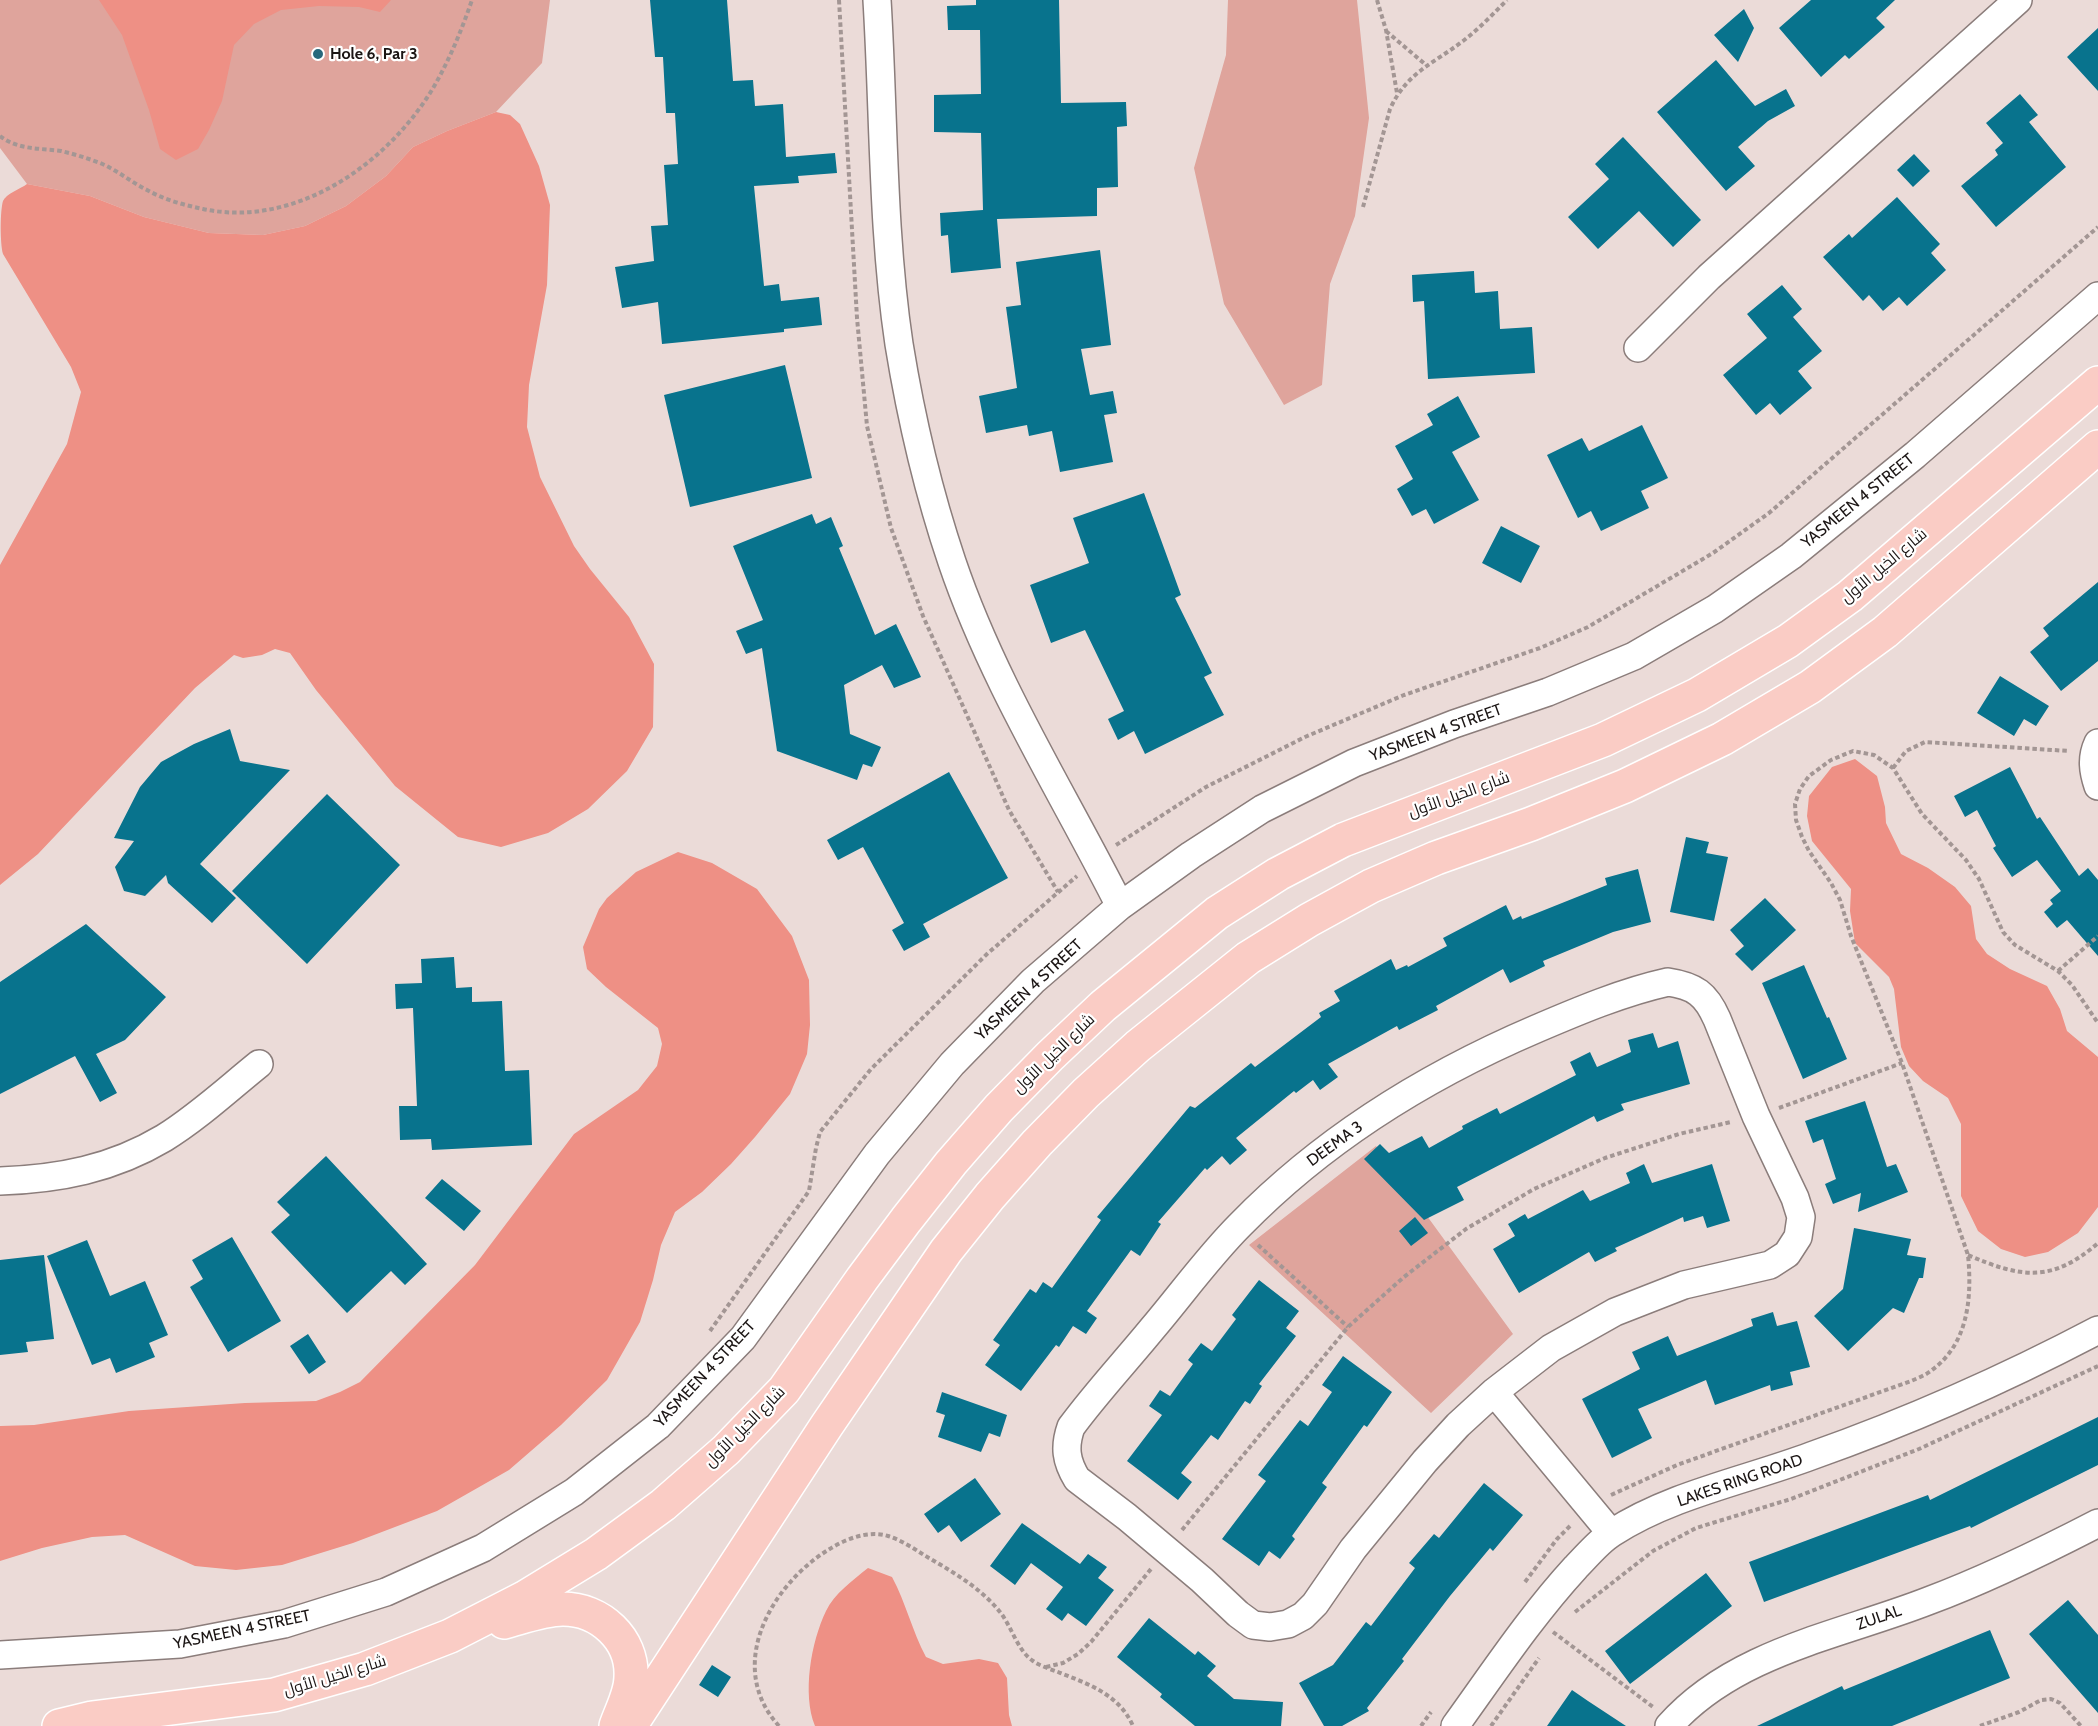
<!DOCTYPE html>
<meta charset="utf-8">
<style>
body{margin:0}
canvas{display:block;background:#ebdbd8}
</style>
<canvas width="2098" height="1726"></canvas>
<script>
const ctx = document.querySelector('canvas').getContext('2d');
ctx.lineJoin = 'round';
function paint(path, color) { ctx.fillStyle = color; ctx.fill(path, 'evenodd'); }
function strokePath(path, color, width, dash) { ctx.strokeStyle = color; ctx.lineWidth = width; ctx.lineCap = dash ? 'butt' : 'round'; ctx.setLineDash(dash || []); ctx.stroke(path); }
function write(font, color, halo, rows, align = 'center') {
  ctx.font = font + ' Cabin,Cairo,sans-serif'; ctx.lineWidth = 4.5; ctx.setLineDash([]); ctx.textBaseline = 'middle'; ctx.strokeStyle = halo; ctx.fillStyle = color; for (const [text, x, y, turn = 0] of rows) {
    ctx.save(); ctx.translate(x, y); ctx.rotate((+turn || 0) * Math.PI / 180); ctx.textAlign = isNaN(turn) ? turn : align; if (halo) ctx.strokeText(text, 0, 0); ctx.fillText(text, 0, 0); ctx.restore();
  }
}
paint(new Path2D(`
 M0,0H550L542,63L496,112L447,131L413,147L386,176L346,206L305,226L263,235L209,233L144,217L90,196L27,184L0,148Z
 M1228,0H1357L1369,118L1355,216L1330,284L1322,385L1284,405L1224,304L1194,168L1226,55Z
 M1376,1146L1513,1334L1431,1413L1249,1245Z`), '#dfa49c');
paint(new Path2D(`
 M99,0H391L380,12L359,7L319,6L281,10L254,24L234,45L222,101L209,130L198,149L176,160L160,149L149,110L122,35Z
 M496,112L510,115L520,124L539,166L550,205L547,285L529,385L527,427L540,477L574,546L590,569L629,617L654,664L653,727L627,771L588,809L548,833L501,847L458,837L395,786L316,690L290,653L275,649L262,655L243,658L234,655L195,688L38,854L0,885V565L67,444L81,392L71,367L3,254C0,243 0,211 3,201C6,194 20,189 27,184L90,196L144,217L209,233L263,235L305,226L346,206L386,176L413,147L447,131Z
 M1855,759L1877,776L1885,807L1886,823L1901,854L1928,868L1955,887L1971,906L1976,939L1987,954L2010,969L2047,986L2060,1009L2067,1031L2098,1057V1207L2078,1233L2048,1252L2025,1257L2001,1249L1978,1231L1961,1196V1124L1948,1098L1923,1081L1909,1066L1901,1047L1894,989L1889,977L1855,943L1850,911L1851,889L1812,841L1807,816L1809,796L1832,767Z
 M678,852L712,863L757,889L792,936L809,980L810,1025L807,1054L790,1094L755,1137L731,1164L702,1192L675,1212L661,1245L653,1280L640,1322L607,1380L561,1425L509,1470L437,1511L353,1543L282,1565L236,1570L195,1566L125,1535L92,1537L42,1548L0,1561V1426L34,1425L129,1411L245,1403L316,1401L340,1392L360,1382L475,1265L574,1134L638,1090L657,1066L662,1044L658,1028L606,987L587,969L583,947L599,909L607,898L636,872Z
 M868,1568L892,1577C906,1603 912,1631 926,1657L943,1664L979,1659L998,1663L1007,1678L1009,1715L1012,1726H815C802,1694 811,1642 826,1611C834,1594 853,1580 868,1568Z`), '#ee9085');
paint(new Path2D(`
 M650,0H727L733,81L753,80L755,106L783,104L786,157L835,153L837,173L798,176L799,183L754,186L764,286L779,284L781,301L819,297L822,325L784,329V332L662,344L658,302L622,308L615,267L654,261L651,226L668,225L664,165L678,164L675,113H666L663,57H655Z
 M976,0H1059L1061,103L1126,102L1127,126L1117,127L1118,187L1097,188V216L997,219L1001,268L951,273L948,235L941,236L940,213L983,210L981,133L934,132V95L981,94L980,30H948L947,6L976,5Z
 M1811,0H1895L1876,18L1885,27L1849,59L1845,55L1821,77L1779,28Z
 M1744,9L1754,28L1738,62L1714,35Z
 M2098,28V91L2067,57Z
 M1716,60L1755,106L1786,89L1795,106L1768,121L1738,147L1755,166L1726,191L1657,112Z
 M2020,94L2038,115L2029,122L2066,167L1996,227L1961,186L1998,155L1995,150L2003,143L1986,123Z
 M1623,137L1701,220L1673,247L1639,211L1598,249L1568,217L1609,179L1595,164Z
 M1914,154L1930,171L1913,187L1897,170Z
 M1897,197L1940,244L1931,253L1946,270L1907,306L1899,297L1883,311L1869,295L1863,301L1823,257L1849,234L1852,238Z
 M1100,250L1111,345L1081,349L1090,395L1113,391L1117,413L1104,415L1113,462L1060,472L1052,431L1029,436L1027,425L986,433L979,396L1017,388L1006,307L1021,305L1016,262Z
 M1474,271L1475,293L1498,291L1500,329L1532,327L1535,373L1428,379L1424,301L1413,302L1412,275Z
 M1782,285L1802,309L1793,317L1822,351L1798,371L1812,388L1780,415L1770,403L1756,415L1723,375L1767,338L1747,314Z
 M785,365L812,478L690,507L664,395Z
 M1458,396L1480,437L1452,452L1479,500L1434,524L1426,509L1412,516L1397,489L1413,479L1395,446L1433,425L1427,414Z
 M1642,425L1668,478L1641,491L1649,508L1601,531L1591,511L1578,518L1547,455L1582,438L1589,451Z
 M1144,493L1181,595L1175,598L1212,673L1204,677L1224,715L1145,754L1134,731L1118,740L1108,719L1124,711L1085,630L1051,643L1030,585L1089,563L1073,518Z
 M812,514L816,524L831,517L843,546L839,548L875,635L896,624L921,677L894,688L882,665L844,685L850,734L881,747L872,767L863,764L857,780L777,751L762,648L746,654L736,631L763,620L733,546Z
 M1501,526L1540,546L1521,583L1482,563Z
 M2098,582V661L2061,691L2030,652L2049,636L2043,628Z
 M2000,676L2049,706L2036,726L2024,719L2014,736L1977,713Z
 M230,729L240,761L290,770L200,864L236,898L212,923L168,883L166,875L145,896L124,891L115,867L134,841L114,838L140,787L161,762L194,744Z
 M2010,767L2037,819L2040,817L2079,876L2088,868L2098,880V956L2067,920L2057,928L2044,912L2053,904L2050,900L2061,891L2037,860L2012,877L1993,848L1996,846L1977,810L1965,817L1954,796Z
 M949,772L1008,878L923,924L930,937L904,951L892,930L904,923L863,847L838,860L827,840Z
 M327,794L400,865L307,964L232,891Z
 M1686,837L1709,842L1706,853L1728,857L1714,921L1670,912Z
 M1638,869L1651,922L1613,932L1543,961L1545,966L1510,983L1503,969L1436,1006L1438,1010L1399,1030L1397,1026L1328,1064L1338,1077L1320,1090L1313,1080L1296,1093L1294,1091L1236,1138L1247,1150L1230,1165L1222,1156L1207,1170L1205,1168L1158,1222L1161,1224L1140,1256L1131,1250L1087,1311L1097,1318L1086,1334L1073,1326L1059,1347L1056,1345L1021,1391L985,1365L1000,1345L993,1340L1030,1289L1036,1293L1043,1282L1052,1288L1101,1220L1097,1217L1190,1106L1195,1108L1251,1063L1255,1067L1321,1017L1319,1013L1340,1001L1334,991L1391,959L1396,970L1407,965L1408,967L1447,946L1443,938L1506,905L1513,920L1521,916L1522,919L1607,885L1605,878Z
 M1765,898L1796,930L1752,971L1735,954L1744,946L1730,930Z
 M86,924L166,997L125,1040L96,1054L117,1093L100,1102L75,1056L0,1094V982Z
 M454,957L456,988L472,987V1002L502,1001L505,1071L529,1070L532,1145L432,1150L431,1139L400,1140L399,1106H417L413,1008L396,1009L395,984L422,983L421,959Z
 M1804,965L1827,1018L1829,1017L1847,1059L1803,1079L1762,983Z
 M1653,1033L1658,1048L1678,1041L1690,1084L1621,1104L1624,1110L1597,1122L1594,1116L1457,1187L1464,1200L1424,1220L1364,1159L1380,1144L1389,1153L1422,1136L1429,1148L1463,1129L1462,1126L1497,1108L1500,1114L1576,1075L1570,1062L1590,1052L1597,1067L1631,1052L1628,1040Z
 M1865,1101L1887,1167L1896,1164L1908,1192L1858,1212L1861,1193L1833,1204L1825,1184L1836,1179L1823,1139L1813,1143L1805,1121Z
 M326,1156L427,1264L405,1285L391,1271L347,1313L271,1232L290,1215L277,1202Z
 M1644,1164L1652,1183L1712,1164L1730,1221L1707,1228L1703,1216L1684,1222L1683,1217L1615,1248L1617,1251L1595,1262L1589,1252L1519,1293L1493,1249L1515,1236L1508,1224L1525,1214L1528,1219L1583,1190L1590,1201L1630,1183L1626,1173Z
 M442,1179L481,1211L464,1231L425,1198Z
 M1415,1217L1428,1233L1411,1246L1399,1231Z
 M1854,1228L1911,1239L1907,1255L1926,1258L1923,1278H1919L1904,1313L1893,1308L1848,1351L1814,1316L1843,1289Z
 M232,1237L281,1321L228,1352L190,1287L203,1279L192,1260Z
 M87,1240L110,1296L145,1281L168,1335L149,1343L155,1357L116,1373L110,1358L92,1365L47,1256Z
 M44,1255L54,1339L26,1342L28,1352L0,1355V1260Z
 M1259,1280L1299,1311L1286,1328L1296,1336L1259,1384L1262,1386L1250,1404L1245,1401L1218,1440L1211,1435L1181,1473L1192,1482L1178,1500L1127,1461L1162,1415L1149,1406L1160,1390L1170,1396L1193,1364L1188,1360L1201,1343L1212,1351L1236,1319L1232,1315Z
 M1773,1312L1777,1326L1797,1321L1810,1367L1790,1372L1793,1385L1771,1391L1770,1385L1715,1405L1706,1380L1638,1409L1652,1438L1612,1458L1582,1399L1640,1369L1632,1352L1668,1336L1677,1356L1753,1326L1751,1319Z
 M308,1334L326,1362L309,1374L290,1346Z
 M1343,1356L1392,1392L1367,1427L1364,1425L1322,1483L1327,1487L1292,1536L1295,1539L1280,1559L1269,1551L1259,1566L1222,1539L1266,1481L1258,1475L1300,1420L1308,1426L1332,1392L1322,1385Z
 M942,1392L1007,1415L1000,1437L989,1433L981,1452L938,1437L945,1415L936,1412Z
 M2098,1417V1465L1971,1528L1970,1526L1764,1602L1749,1562L1928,1495L1930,1500Z
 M975,1478L1001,1514L961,1542L949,1525L938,1533L924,1514Z
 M1484,1483L1523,1515L1493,1551L1490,1548L1450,1596L1402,1659L1404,1661L1367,1708L1369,1711L1342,1726H1324L1299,1683L1333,1665L1366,1622L1371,1626L1415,1568L1409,1563L1434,1534L1439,1538Z
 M1022,1523L1080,1564L1088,1554L1107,1567L1098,1578L1114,1590L1086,1626L1068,1613L1062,1621L1046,1609L1063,1587L1031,1563L1015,1585L990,1566Z
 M1706,1573L1732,1606L1630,1684L1605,1651Z
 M2068,1600L2098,1635V1713L2029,1634Z
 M1149,1618L1195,1655L1198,1651L1216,1666L1207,1676L1234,1699L1283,1702L1281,1726H1195L1160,1697L1162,1694L1117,1657Z
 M1990,1630L2010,1678L1892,1726H1757L1842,1686L1844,1690Z
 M712,1665L731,1677L718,1697L699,1685Z
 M1572,1690L1588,1701L1626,1726H1547Z`), '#08738d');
const minor = new Path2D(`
 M877,0C884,114 882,230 899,344C911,418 928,491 952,562C993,683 1063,793 1120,906
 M1638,348L1709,277L2018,0
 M2098,743C2091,758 2093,771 2098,786
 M1668,982C1695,986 1706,994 1717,1019L1756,1116L1795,1198L1801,1217L1798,1237L1787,1254L1770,1265L1684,1285L1615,1312L1551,1348L1494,1392L1458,1425L1425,1461L1353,1549L1315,1604L1303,1616L1288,1624L1270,1627L1253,1625L1238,1614L1202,1580L1127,1517L1077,1479C1066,1461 1064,1447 1071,1427C1096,1393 1125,1362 1152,1329C1181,1295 1208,1257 1240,1225C1323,1140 1426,1076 1536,1029C1578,1011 1623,992 1668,982Z
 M0,1181C59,1179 112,1169 164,1138C198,1117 228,1089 259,1064
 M1494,1392L1611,1533
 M0,1655L180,1644L284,1624L386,1592L483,1548L574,1492L658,1426L743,1338L877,1154L952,1064L1033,981L1120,906L1191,855L1262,809L1354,763L1454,724L1548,692L1634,656L1715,609L1791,556L1915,455L2098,296
 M1455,1726C1494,1672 1531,1616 1576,1567C1587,1556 1599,1541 1612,1533C1670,1495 1747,1480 1811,1456C1910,1421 2005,1379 2098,1330
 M1669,1726C1734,1652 1841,1635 1928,1601C1987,1579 2042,1552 2098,1523`);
const major = new Path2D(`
 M504,1622C523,1617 544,1609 563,1609C600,1609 633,1639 631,1677C631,1694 621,1711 616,1726
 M59,1726L92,1718L274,1695L365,1669L450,1636L524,1598L596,1554L663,1505L726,1450L784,1390L862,1279L906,1220L951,1163L999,1108L1050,1056L1103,1006L1217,913L1278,874L1343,840L1603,740L1697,695L1788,641L1850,596L2098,383
 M630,1726L827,1425L946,1251L990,1196L1037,1143L1086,1093L1138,1046L1248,958L1309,920L1371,886L1436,858L1531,824L1625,786L1722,739L1810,687L1885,632L2098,447`);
strokePath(minor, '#8b7d7b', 30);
strokePath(major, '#fff', 36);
strokePath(new Path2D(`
 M839,0L857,318L867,426L891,528L923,616L1009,810L1058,892
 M1377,0L1386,30L1397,93
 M1386,31L1426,65
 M0,136C18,150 39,148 61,151C74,154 87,158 100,163C117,170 131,182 147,190C165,200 184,205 203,209C297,229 391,162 436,83C451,56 462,29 472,0
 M1363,207L1390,109C1407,72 1433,64 1463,41C1479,29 1493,14 1507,0
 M1893,768L1906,751L1925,742L2069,751
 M1116,845L1206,787L1305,737L1404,695L1540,648L1588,627L1713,553L1769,513L2098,227
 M2058,971L2098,936
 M1779,1108L1902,1063
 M1258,1245L1348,1327
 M1968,1255C2021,1278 2052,1283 2098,1243
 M710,1331L809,1191L816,1148L820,1132L871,1069L987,954L1077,876
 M1611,1495L1677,1465L1911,1381C1918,1378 1926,1375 1932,1370C1969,1343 1972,1296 1968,1255L1902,1063L1851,936L1840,900L1831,883L1809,851L1802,837L1796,820L1795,804L1800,789L1809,776L1831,760L1853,751L1874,755L1893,768L1922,814L1966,860L1979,879L2003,932L2015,945L2058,971L2072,985L2098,1023
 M1182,1530L1348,1327L1404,1277L1466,1229L1534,1189L1605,1158L1679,1134L1731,1122
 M1525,1582L1557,1539L1571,1525
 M1575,1612L1653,1551L1696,1528L1791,1499L1919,1449L2098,1366
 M1553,1632L1653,1707
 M1046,1667L1063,1663L1078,1654L1091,1642L1151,1569
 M779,1726C725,1667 770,1586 828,1550C845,1539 868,1530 888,1536C901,1540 913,1548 924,1555C951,1571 980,1587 1000,1612C1012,1627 1017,1650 1033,1661C1040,1666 1050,1669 1058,1672C1088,1684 1119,1694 1133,1726
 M1421,1726L1431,1712
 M1491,1726L1539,1658
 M1980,1726L2019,1712L2041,1700L2051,1699L2060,1703L2081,1726`), '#a39694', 4, [4.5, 3]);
strokePath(minor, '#fff', 27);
strokePath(major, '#faccc5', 33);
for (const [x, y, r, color] of [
 [318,54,6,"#27687c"]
]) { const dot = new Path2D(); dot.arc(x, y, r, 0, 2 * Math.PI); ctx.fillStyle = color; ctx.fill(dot); strokePath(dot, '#fff', 2); }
write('bold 16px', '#1b1514', '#fff', [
 ["Hole 6, Par 3",330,54]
], 'left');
write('16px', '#1b1514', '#fff', [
 ["YASMEEN 4 STREET",1858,501,-39],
 ["شارع الخيل الأول",1884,566,-40],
 ["YASMEEN 4 STREET",1436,733,-20],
 ["شارع الخيل الأول",1459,795,-20],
 ["YASMEEN 4 STREET",1029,990,-43],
 ["شارع الخيل الأول",1054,1054,-44],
 ["DEEMA 3",1335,1144,-36],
 ["YASMEEN 4 STREET",705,1374,-47],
 ["شارع الخيل الأول",745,1427,-45],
 ["LAKES RING ROAD",1740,1481,-19],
 ["ZULAL",1879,1618,-19],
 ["YASMEEN 4 STREET",242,1630,-12],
 ["شارع الخيل الأول",335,1676,-17]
]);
</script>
